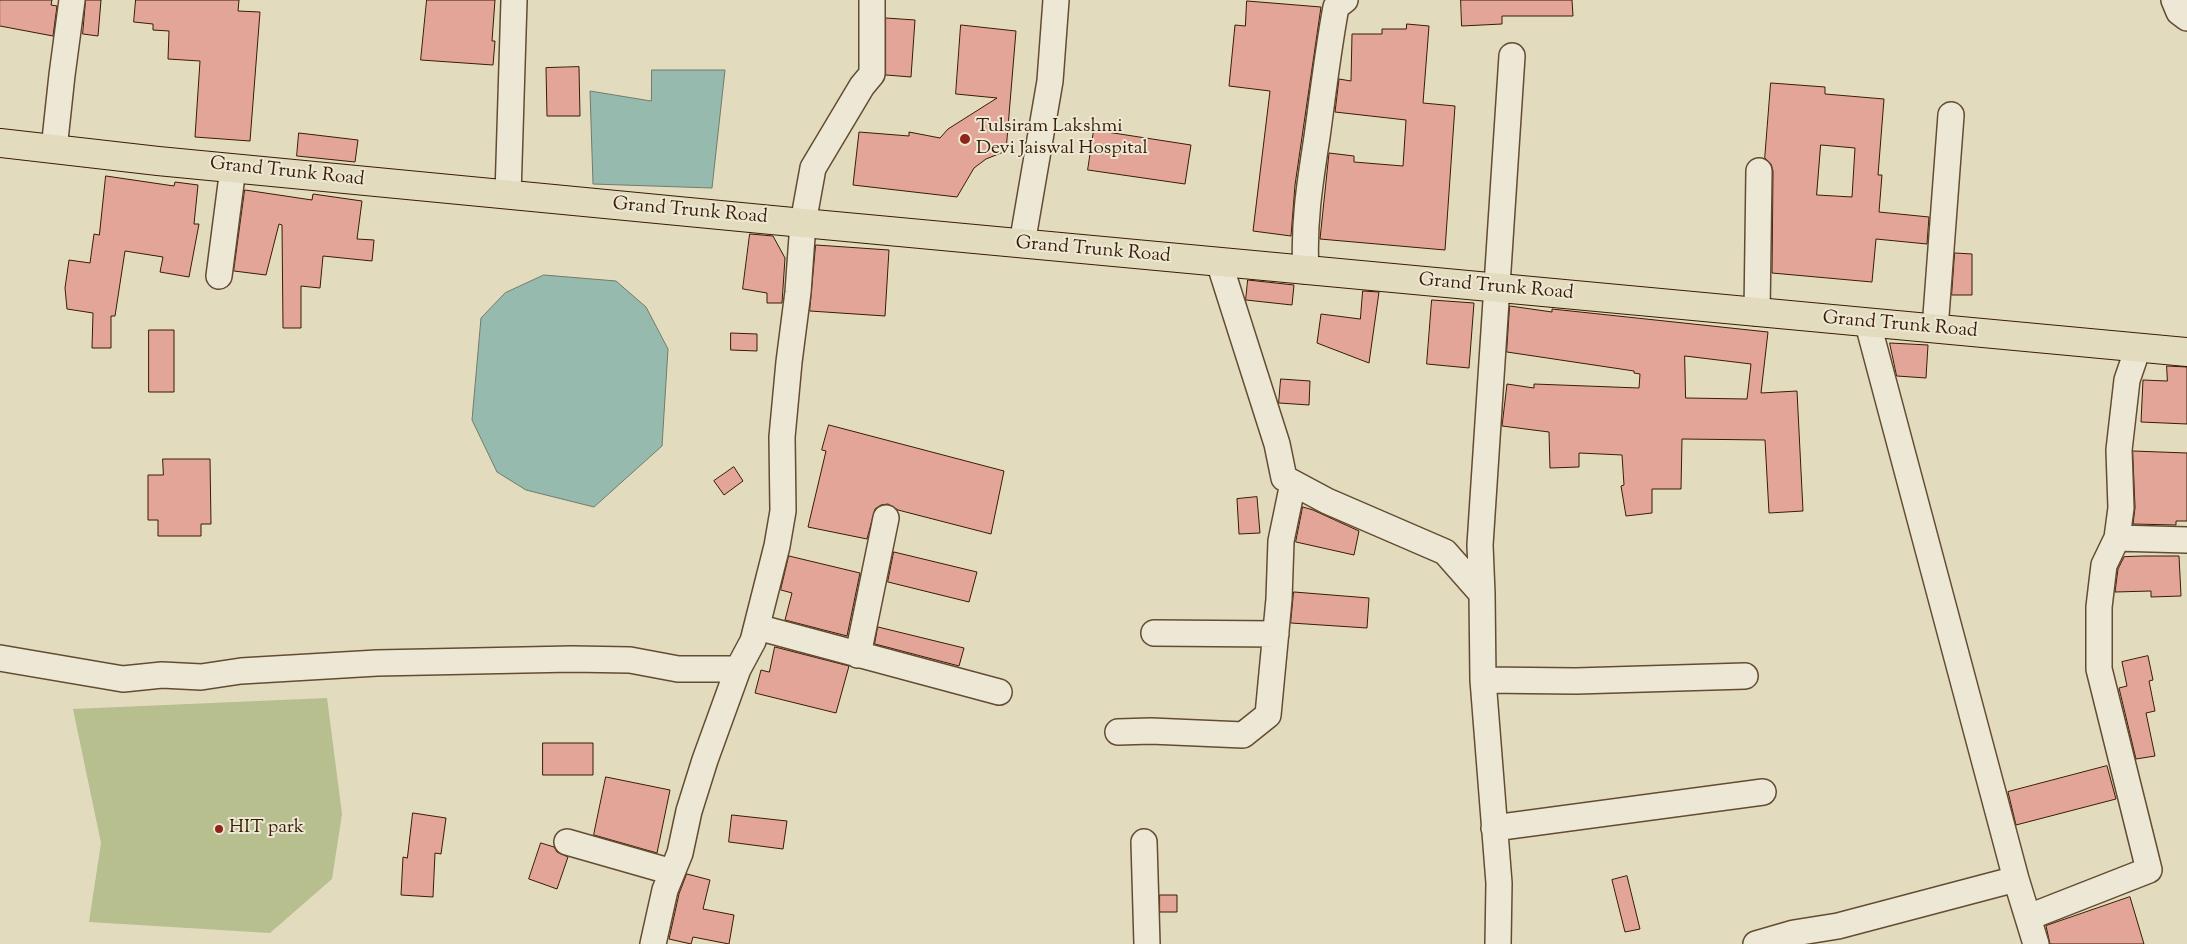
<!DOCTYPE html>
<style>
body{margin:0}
canvas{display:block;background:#e3dbbe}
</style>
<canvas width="2187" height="944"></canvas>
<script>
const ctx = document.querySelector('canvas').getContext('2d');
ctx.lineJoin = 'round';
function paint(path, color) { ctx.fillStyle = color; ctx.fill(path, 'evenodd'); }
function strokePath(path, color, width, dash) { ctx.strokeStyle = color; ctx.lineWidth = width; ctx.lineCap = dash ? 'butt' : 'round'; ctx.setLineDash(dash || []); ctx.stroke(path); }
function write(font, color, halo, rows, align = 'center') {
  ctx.font = font + ' "Sorts Mill Goudy",serif'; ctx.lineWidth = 4; ctx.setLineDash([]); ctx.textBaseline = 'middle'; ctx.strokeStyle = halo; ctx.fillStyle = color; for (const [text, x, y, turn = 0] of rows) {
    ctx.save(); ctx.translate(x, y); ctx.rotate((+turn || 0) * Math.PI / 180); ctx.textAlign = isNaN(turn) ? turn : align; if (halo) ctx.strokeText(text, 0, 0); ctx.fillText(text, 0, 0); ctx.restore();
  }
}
paint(new Path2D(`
 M327,698L342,814L332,879L270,933L89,922L101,843L73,709Z`), '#b7bf8f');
const water = new Path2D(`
 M652,70H725L712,188L593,184L590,91L651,101Z
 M544,275L616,281L646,307L668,349L662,446L594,507L526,490L497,472L472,420L481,318L505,293Z`);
paint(water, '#96bbae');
strokePath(water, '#717b6a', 1);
const building = new Path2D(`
 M0,0H52L51,5L57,6L53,36L0,26Z
 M86,0H101L98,36L83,34Z
 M136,0H239L238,11L260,12L250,141L195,137L200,61L168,59L169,31L153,30V24L134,22Z
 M427,0H495L492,41H495L493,65L421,60Z
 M1461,0H1572L1573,16H1502V24L1462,26Z
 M1247,1L1321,7L1295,185L1291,236L1253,231L1270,91L1229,86L1235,25L1245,26Z
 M886,18L915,20L911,77L886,75Z
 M1407,24L1429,26L1423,103L1455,106L1445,250L1320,239L1329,153L1354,156V162L1403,166L1406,120L1335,112L1339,79L1351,81L1352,34H1382V29H1406Z
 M961,25L1016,31L1006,151L986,159L974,168L957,197L853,185L859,132L909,136V132L940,138L948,129L997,98L956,94Z
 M579,67L580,116H547L546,68Z
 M1771,83L1825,87V94L1884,99L1878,175H1882L1879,212L1929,217L1927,244L1876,239L1872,282L1772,273L1773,171L1771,164L1765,158ZM1821,145L1855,148L1852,197L1817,195Z
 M1094,130L1191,145L1185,184L1088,170Z
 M299,133L358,140L355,162L297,156Z
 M106,176L174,186L175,182L198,185L194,224H199L189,277L160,272L163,257L125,251L115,316H111V348H92L93,313L67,309L65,288L69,260L90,263L94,234L99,235Z
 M245,190L312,200L313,194L362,201L357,239L374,240L372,261L323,256L320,288L301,286V328H283L282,225L279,224L266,275L234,271Z
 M750,234L773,236L785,258L782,303H767V293L743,289Z
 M816,245L889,250L885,316L810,311Z
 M1955,253L1972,254V295H1952Z
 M1248,280L1294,285L1292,305L1246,300Z
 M1363,291L1379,292L1369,363L1317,343L1321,314L1360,319Z
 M1432,300L1474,303L1469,368L1427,364Z
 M1510,306L1552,312V309L1768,332L1761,393L1797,391L1803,511L1769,513L1765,440L1682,439L1681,489H1652V513L1626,516L1621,486L1624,485L1622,455L1579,453V467L1550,468L1549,432L1502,426L1507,384L1534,388V384L1639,388L1640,374L1634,373V371L1507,352ZM1685,356L1751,364L1747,399L1686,398Z
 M149,330H174V392H149Z
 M731,333L757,334V351L731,350Z
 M1890,343L1928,345L1926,378L1897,376Z
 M2167,366L2187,367V424L2141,422L2143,380L2167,381Z
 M1281,379L1310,381L1309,405L1279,403Z
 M829,425L1004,471L991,534L898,510L888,504L881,505L875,509L867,539L808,527L826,451L822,450Z
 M2133,451L2187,453V521H2176V525L2133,524L2135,508Z
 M163,459H210L211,524H201V536H158V520H148V475H163Z
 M734,467L743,481L724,495L714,481Z
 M1257,497L1260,533L1239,534L1237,499Z
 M1303,507L1313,510L1359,531L1354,555L1296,542Z
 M894,552L977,572L969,602L888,582Z
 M789,556L860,573L847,636L785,620L792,593L781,590Z
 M2143,556H2179L2181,596L2151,597V591L2115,592L2118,569L2124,557Z
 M1294,592L1369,598L1367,628L1291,623Z
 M878,627L964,648L959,666L875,644Z
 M775,647L849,666L836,713L755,693L761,670L769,672Z
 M2148,656L2153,680L2149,681L2155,711L2146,713L2155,756L2136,759L2119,688L2127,686L2122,662Z
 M543,743H593V775H543Z
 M2107,766L2116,799L2016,825L2008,792Z
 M606,777L670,790L657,853L594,835Z
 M413,813L446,818L441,854L435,853L433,897L401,895L403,857L407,858Z
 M732,815L787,821L783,849L729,842Z
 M541,843L554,847L557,852L568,857L557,889L529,879Z
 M687,874L710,880L703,909L734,915L729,944L693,937L691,944L669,939L679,894Z
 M1627,876L1640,929L1625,932L1612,880Z
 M1160,895H1177V912H1160Z
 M2130,897L2144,944H2050L2046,926Z`);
paint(building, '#e3a598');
strokePath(building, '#391c04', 1);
const minor = new Path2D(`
 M2174,0L2179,12L2187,18
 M54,149L62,75L72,0
 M508,195L514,0
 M1022,244L1050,81L1056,0
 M1219,262L1277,444L1284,478L1327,501L1445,552L1482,594L1483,680L1499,883L1498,944
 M1306,271C1303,225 1310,182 1317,137C1323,93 1328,50 1336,7L1345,0
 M219,276L233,168
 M1757,313L1759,171
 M1868,324L2016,879L2036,944
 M1935,329L1951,115
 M2117,538L2187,540
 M1482,594L1480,545L1512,56
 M757,627L999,692
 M1154,633L1276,634
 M858,655L886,518
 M0,658L123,679L162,675L201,677L241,671L377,663L572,659L630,660L678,669H738
 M1483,680L1576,681L1745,676
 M1118,732L1151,731L1243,735L1268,715L1279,599L1281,541L1293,483
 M1494,828L1763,792
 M567,842L672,872
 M1144,842L1147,944
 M2029,917L2149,870L2099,669V607L2104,565L2117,538L2121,508L2119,450L2127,380L2138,348
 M653,944L665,890L680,853L689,811L705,760L738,669L753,641L777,546L783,511L782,437L789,362L798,292L803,223L813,168L862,86L872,74V0
 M1756,944L1794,933L1838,926L2016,879`);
const major = new Path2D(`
 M0,143L158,161L803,223L2187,352`);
strokePath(minor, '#644c32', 28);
strokePath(major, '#391c04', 30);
strokePath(minor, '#ede8d5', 25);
strokePath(major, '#e3dbbe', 28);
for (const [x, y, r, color] of [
 [965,139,6,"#8f2418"],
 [219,829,5,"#8f2418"]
]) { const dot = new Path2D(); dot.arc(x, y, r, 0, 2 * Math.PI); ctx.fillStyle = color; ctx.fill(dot); strokePath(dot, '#ede8d5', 2); }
write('19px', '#391c04', '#ede8d5', [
 ["Tulsiram Lakshmi",976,128],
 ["Devi Jaiswal Hospital",976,150],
 ["HIT park",229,829]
], 'left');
write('19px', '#391c04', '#ede8d5', [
 ["Grand Trunk Road",287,173,6],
 ["Grand Trunk Road",690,212,5],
 ["Grand Trunk Road",1093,251,5],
 ["Grand Trunk Road",1496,288,5],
 ["Grand Trunk Road",1900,326,5]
]);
</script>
